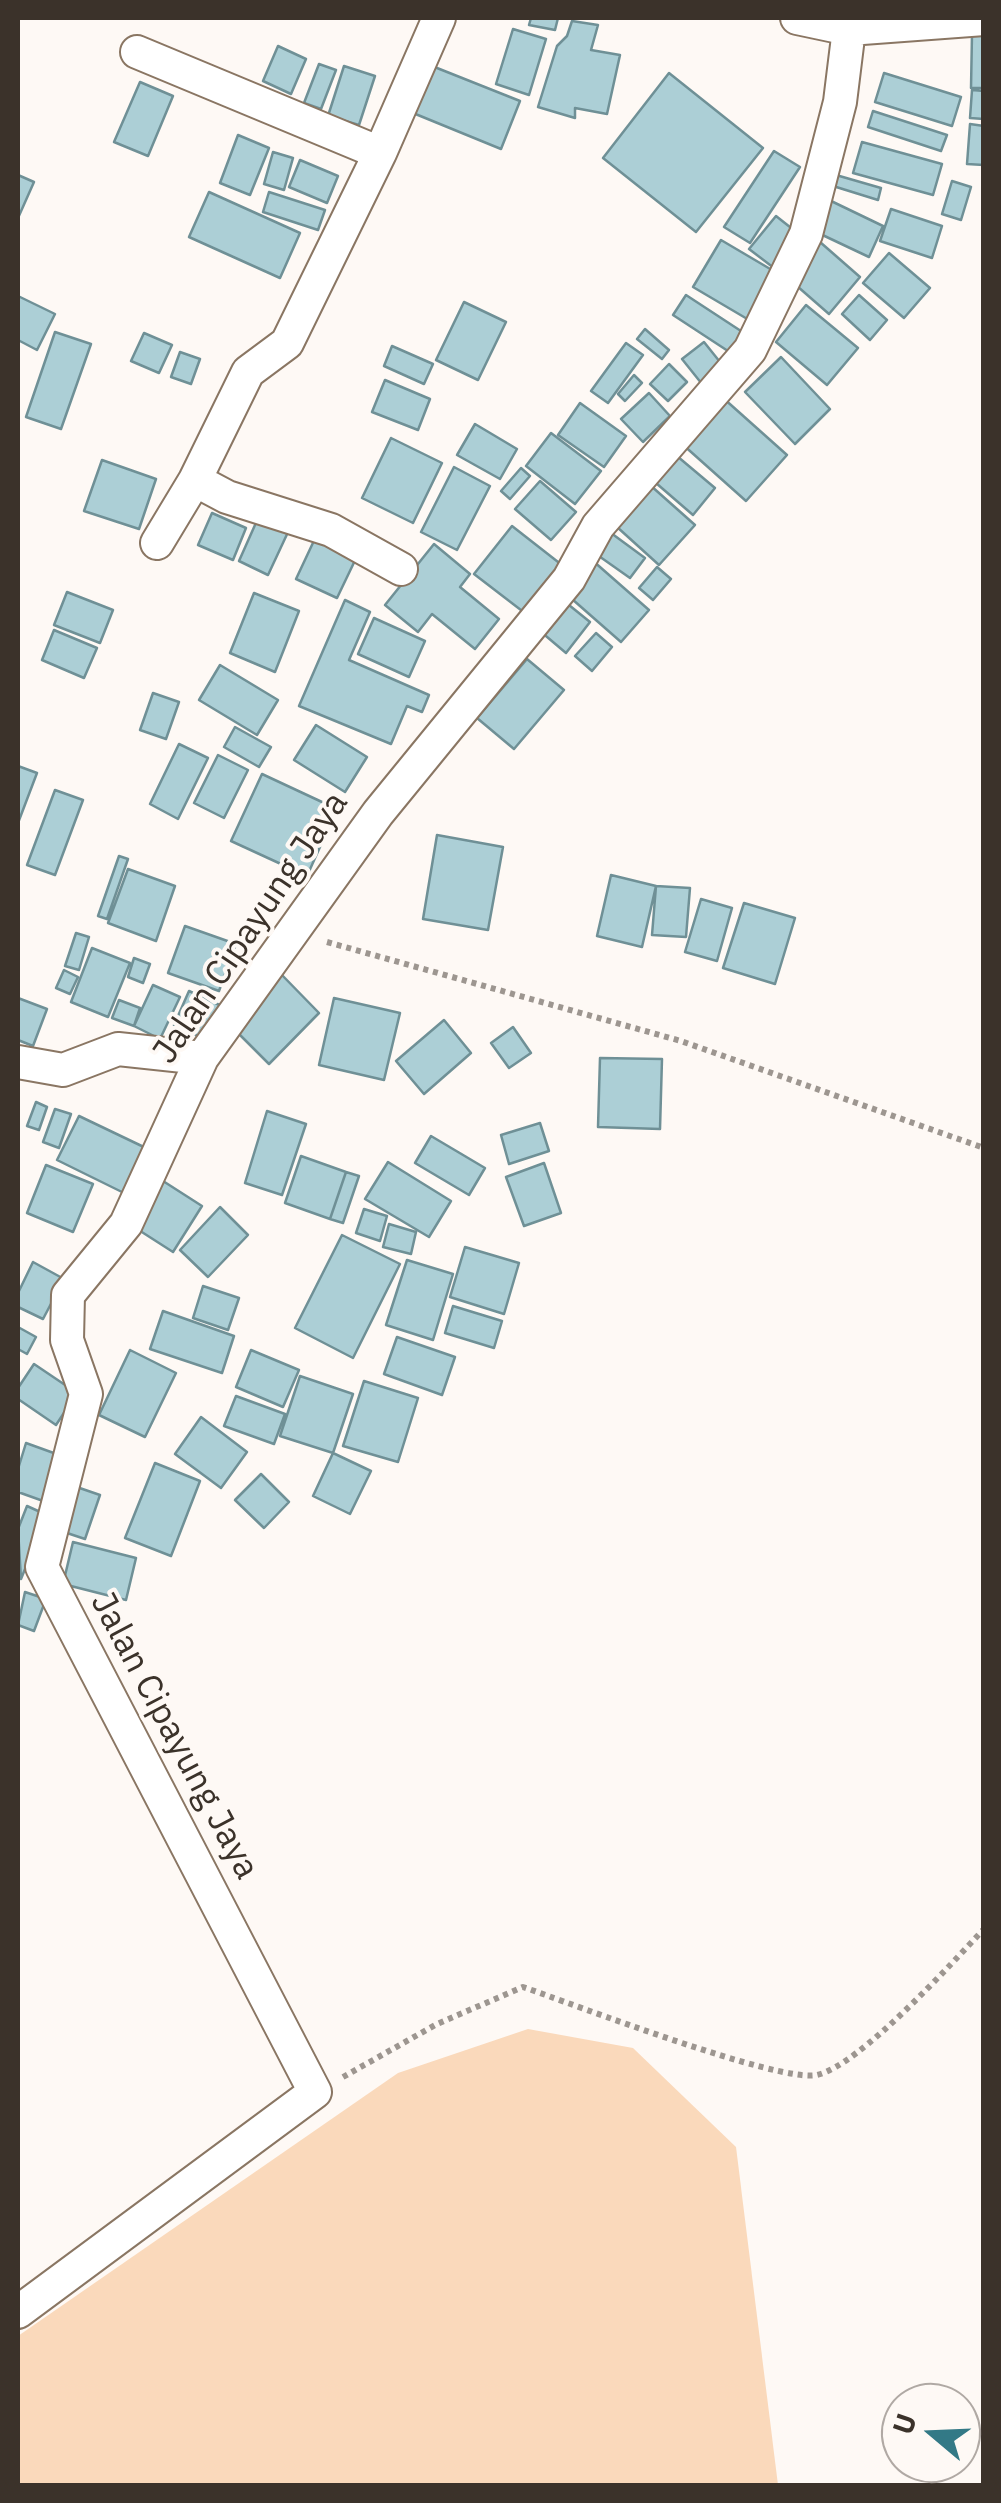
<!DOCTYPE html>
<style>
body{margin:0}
#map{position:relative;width:1001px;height:2503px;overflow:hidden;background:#fef9f5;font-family:"IBM Plex Sans",sans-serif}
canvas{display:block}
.frame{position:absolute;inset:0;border:20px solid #3b322a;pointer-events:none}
.north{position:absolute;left:881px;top:2383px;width:100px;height:100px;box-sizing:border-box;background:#fef9f5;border:2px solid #b0a9a4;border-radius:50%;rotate:289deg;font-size:28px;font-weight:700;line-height:40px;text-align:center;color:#3b322a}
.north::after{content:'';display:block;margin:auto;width:35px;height:45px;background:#337986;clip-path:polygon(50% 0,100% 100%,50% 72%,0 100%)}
</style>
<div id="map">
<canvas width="1001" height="2503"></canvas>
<div class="frame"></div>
<div class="north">U</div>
</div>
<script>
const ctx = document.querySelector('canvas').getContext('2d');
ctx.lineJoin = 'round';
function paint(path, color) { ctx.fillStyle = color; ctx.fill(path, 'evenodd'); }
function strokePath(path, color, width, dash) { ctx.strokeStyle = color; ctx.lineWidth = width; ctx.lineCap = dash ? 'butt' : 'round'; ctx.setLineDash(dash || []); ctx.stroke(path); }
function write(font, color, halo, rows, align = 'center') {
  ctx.font = font + ' "IBM Plex Sans",sans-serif'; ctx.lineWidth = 8; ctx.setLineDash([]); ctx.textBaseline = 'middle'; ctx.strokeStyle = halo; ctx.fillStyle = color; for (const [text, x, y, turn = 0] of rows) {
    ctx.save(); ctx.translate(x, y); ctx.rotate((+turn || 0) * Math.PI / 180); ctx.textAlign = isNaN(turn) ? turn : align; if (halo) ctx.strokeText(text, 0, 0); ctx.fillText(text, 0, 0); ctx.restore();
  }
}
paint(new Path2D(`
 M528,2029L633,2048L736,2147L778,2485H18V2336L398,2073Z`), '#fad9bb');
const building = new Path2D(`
 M531,18H558L555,30L529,25Z
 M572,21L598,25L591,50L620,55L607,114L575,108V118L538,107L557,46L567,36Z
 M513,29L546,39L529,95L496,84Z
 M972,34H984V88H971Z
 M278,46L306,59L291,94L263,81Z
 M319,64L336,70L321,109L304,103Z
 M344,66L375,76L359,125L328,116Z
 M432,66L520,101L501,149L413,113Z
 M669,73L763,148L696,232L603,158Z
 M884,73L961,97L952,126L875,102Z
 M140,82L173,96L148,156L114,142Z
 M972,90L984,91V119L970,118Z
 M873,111L947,135L941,151L868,127Z
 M970,124L984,126V165L967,164Z
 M238,135L269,148L250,195L220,183Z
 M862,142L942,164L933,195L853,173Z
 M774,151L800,167L750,243L724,227Z
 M273,152L293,158L284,190L264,184Z
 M300,160L338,176L327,203L289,187Z
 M18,175L34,182L18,218Z
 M836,175L881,188L878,200L833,186Z
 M952,181L971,187L961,220L942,214Z
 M209,192L300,233L280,278L189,237Z
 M269,192L325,210L318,230L263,212Z
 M829,200L883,226L869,257L814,231Z
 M891,209L942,226L932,258L880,241Z
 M776,216L800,235L774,268L749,249Z
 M721,240L777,273L749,320L693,287Z
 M820,242L860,277L829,314L789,279Z
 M889,253L930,288L904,318L863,283Z
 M686,295L744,333L731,353L673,315Z
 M859,295L887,320L870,340L842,314Z
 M18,296L55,314L37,350L18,340Z
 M464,302L506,322L478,380L436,360Z
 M806,305L858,348L827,385L776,342Z
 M645,329L669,350L662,359L637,339Z
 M55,332L91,344L61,429L26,417Z
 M144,333L172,345L159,373L131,361Z
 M704,342L724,367L702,384L682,359Z
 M626,343L643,355L608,403L591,391Z
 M392,346L433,364L424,384L384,366Z
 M180,352L200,359L191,384L171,377Z
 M781,357L830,409L795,444L745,392Z
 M669,364L687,382L668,401L650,384Z
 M634,375L642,383L625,401L618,394Z
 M385,380L430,399L418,430L372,412Z
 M649,393L670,416L643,442L621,419Z
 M722,397L787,455L746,501L681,443Z
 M580,403L626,436L604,467L558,435Z
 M475,424L517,449L500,479L457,455Z
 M551,433L601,471L575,504L526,466Z
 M391,438L442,463L413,523L362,498Z
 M671,451L715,488L693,515L649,477Z
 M102,460L156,479L139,529L84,511Z
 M454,467L490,486L457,550L421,532Z
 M521,468L530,476L510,499L501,491Z
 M641,477L695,525L659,565L606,517Z
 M540,481L576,512L551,540L515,509Z
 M212,513L246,528L233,560L198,545Z
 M259,516L289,530L268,575L239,561Z
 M512,526L567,569L530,617L474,574Z
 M319,530L360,550L337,598L296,579Z
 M611,533L645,558L630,578L596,554Z
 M434,544L470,574L460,587L499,619L475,649L432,614L418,632L385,605Z
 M592,560L649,610L621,642L564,592Z
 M657,567L671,579L653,600L639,588Z
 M67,592L113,610L100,643L54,625Z
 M254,593L299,611L275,672L230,653Z
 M345,600L370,612L349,660L429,695L422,712L407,706L391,744L299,706Z
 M564,601L590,622L566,653L540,631Z
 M374,618L425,641L409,677L358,654Z
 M54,630L97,648L84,678L42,660Z
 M596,633L612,647L592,671L575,656Z
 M527,659L564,690L514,749L477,718Z
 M220,665L278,700L257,735L199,700Z
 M153,693L179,702L166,739L140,730Z
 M316,725L367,757L345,792L294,760Z
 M235,727L271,747L259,767L224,747Z
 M179,744L208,758L178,819L150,804Z
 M218,755L248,770L224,818L194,803Z
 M18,766L37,773L18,823Z
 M262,774L337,809L307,876L231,841Z
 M55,790L83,800L55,875L27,865Z
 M437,835L503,847L488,930L423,919Z
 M119,856L128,859L107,919L98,916Z
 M128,869L175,886L156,941L108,923Z
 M611,875L656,886L642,947L597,936Z
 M656,886L690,888L686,937L652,935Z
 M701,899L732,908L717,961L685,952Z
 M744,903L795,918L775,984L723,968Z
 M185,926L236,944L219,991L168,973Z
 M76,933L89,937L79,970L65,966Z
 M92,948L130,963L108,1017L71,1002Z
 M134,958L150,964L143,983L128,977Z
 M64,970L78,977L70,994L56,988Z
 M280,973L319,1013L269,1064L229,1024Z
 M153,985L180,997L160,1039L134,1026Z
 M189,991L224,1007L209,1041L174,1025Z
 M18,998L47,1009L33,1046L18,1040Z
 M334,998L400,1013L384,1080L319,1065Z
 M119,1000L140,1008L134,1026L112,1018Z
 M444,1020L471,1053L424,1094L396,1061Z
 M513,1027L531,1053L509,1068L491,1043Z
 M600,1058L662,1059L660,1129L598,1127Z
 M36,1102L47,1107L39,1130L27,1126Z
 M55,1109L71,1114L59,1148L43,1142Z
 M267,1111L306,1124L282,1195L245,1183Z
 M79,1116L148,1149L126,1194L57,1160Z
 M540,1123L549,1151L509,1164L501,1135Z
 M431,1136L485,1168L469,1195L415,1163Z
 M301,1156L346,1172L330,1219L285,1203Z
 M388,1162L451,1201L429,1237L365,1199Z
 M544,1163L561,1213L524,1226L506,1177Z
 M46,1165L93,1184L73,1232L27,1213Z
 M346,1172L359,1176L343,1223L330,1219Z
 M163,1181L202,1206L173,1252L134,1227Z
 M220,1207L248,1235L208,1277L180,1250Z
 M364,1209L387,1216L380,1241L356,1233Z
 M389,1224L416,1232L411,1254L383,1247Z
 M342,1235L400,1264L353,1358L295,1328Z
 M465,1247L519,1263L504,1314L450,1297Z
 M407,1260L453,1274L433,1340L386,1325Z
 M33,1262L64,1279L43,1319L18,1307V1293Z
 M203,1286L239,1298L228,1330L193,1318Z
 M453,1306L502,1321L494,1348L445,1333Z
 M163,1311L234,1336L222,1373L150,1349Z
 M18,1327L36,1337L27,1354L18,1349Z
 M397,1337L455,1357L442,1395L384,1374Z
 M130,1350L176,1373L145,1437L99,1415Z
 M251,1350L299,1370L283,1407L236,1387Z
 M34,1364L77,1393L56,1425L18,1399V1388Z
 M300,1376L353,1394L333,1453L280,1436Z
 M364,1381L418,1398L398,1462L343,1446Z
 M236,1396L285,1414L274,1444L224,1426Z
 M201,1417L247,1452L221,1488L175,1454Z
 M26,1443L62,1456L46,1502L18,1492V1469Z
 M333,1453L371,1471L350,1514L313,1496Z
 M155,1463L200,1481L171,1556L125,1538Z
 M261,1474L289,1502L264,1528L235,1500Z
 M68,1484L100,1495L85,1539L52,1528Z
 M27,1506L47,1515L21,1579L18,1529Z
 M73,1542L136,1558L126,1600L63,1584Z
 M25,1592L46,1599L34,1631L18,1625Z`);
paint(building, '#accfd6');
strokePath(building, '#6f9096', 2.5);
const street = new Path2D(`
 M797,18L849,29L984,19
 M137,52L380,153
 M195,480L227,497L331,530L401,569
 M157,543L195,480L248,372L287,343L380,153L439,18
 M18,1062L63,1070L118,1049L202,1058
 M18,2312L315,2092L42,1567L86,1394L67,1340L68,1295L126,1224L202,1058L378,813L569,579L598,526L750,350L806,234L840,102L849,29`);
strokePath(street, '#8a7663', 36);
strokePath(new Path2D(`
 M327,942L681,1041L984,1148
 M343,2077L437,2024L523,1987C573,2004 778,2083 817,2075C860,2065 951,1964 984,1929`), '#9d9690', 6, [5, 5]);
strokePath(street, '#fff', 32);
write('35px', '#3b322a', '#fef9f5', [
 ["Jalan Cipayung Jaya",251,928,-56],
 ["Jalan Cipayung Jaya",174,1736,62]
]);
</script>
